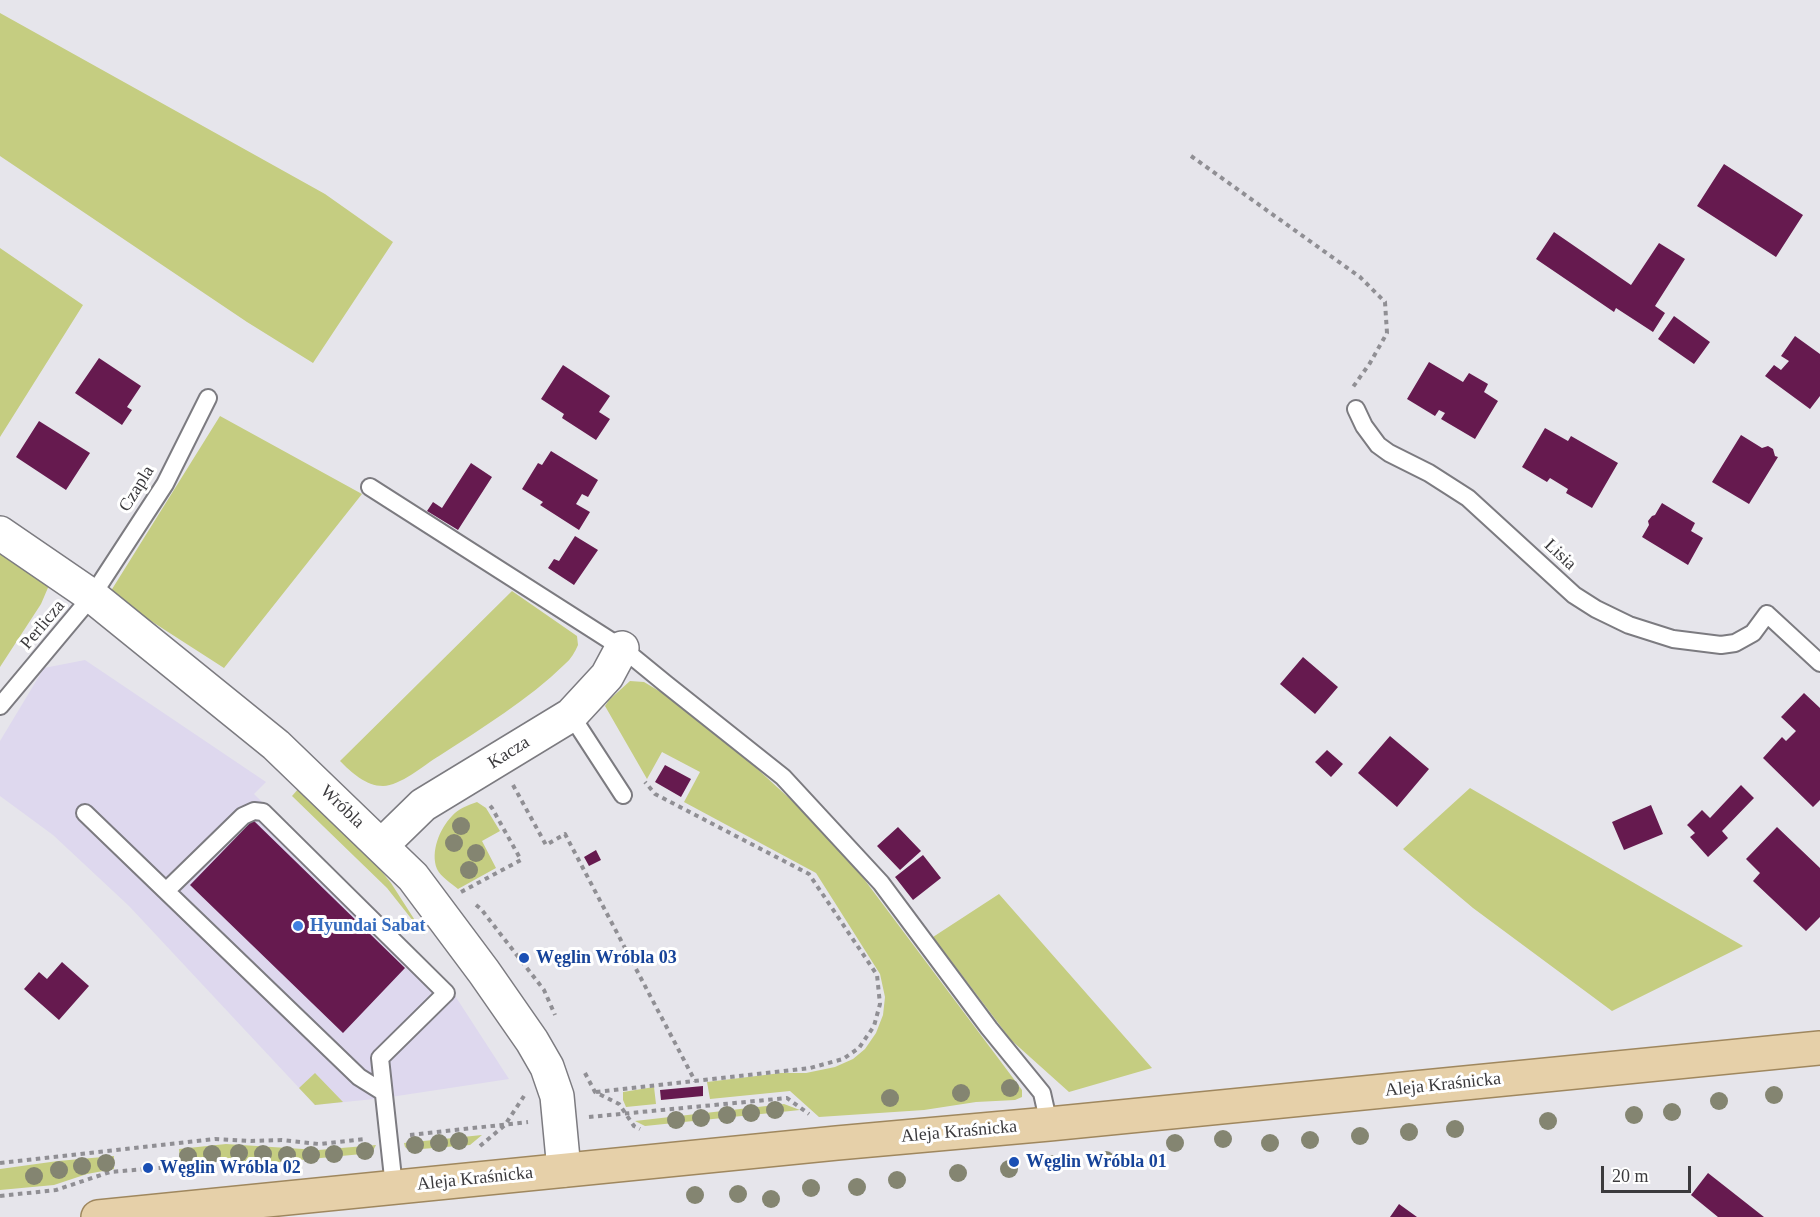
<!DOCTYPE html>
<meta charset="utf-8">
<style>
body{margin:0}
#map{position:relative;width:1820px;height:1217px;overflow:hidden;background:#e6e5eb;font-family:"Times New Roman",serif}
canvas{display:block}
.scale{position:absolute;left:1601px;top:1166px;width:90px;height:27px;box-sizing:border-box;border:3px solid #3b3a3d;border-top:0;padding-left:8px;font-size:18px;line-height:21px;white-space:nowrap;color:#3b3a3d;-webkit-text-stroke:4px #fff;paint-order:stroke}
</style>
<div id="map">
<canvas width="1820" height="1217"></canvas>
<div class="scale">20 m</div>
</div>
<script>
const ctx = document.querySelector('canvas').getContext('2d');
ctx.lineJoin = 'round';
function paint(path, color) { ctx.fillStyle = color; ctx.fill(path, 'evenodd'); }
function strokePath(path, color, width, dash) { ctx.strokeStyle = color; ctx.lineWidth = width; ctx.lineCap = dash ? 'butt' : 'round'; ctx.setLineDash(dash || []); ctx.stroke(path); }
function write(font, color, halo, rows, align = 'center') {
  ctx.font = font + ' "Times New Roman",serif'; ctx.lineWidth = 6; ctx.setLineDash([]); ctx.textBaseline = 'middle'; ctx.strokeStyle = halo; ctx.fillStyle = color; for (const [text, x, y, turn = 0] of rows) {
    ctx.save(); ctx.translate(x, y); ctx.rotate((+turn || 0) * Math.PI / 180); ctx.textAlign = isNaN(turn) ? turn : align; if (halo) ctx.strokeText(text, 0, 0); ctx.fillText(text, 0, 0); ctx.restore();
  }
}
paint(new Path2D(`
 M85,660L266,782L254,794L450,988L509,1079L384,1098L315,1105L129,906L53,835L0,796V741L44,668Z`), '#ded8ee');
paint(new Path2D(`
 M0,13L325,194L393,242L313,363L247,322L0,156Z
 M0,248L83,305L0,437Z
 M220,416L362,494L224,668L109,594Z
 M0,544L50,583L41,604L0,667Z
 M512,591L577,636L578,645C575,652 571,659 565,664C528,700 482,728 439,756C424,765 400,786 383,786C366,786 351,772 340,761Z
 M630,681L644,682L676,701L728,742L814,821L858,871L1022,1090V1097L1015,1100L976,1102L924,1110L819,1117L790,1091L710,1099L707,1082L781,1073H806L835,1067L853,1059L865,1049L876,1033L883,1015L885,997L880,974L816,873L684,802L700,772L662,752L647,779L605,706L609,700Z
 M299,788L370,857L391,883L425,936L387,888L292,796Z
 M1470,788L1743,946L1612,1011L1473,908L1403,849Z
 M477,802L486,808L500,831L482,841L496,868L458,889C451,883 441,877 437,869C430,852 440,828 452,816C458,809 468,805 477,802Z
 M999,894L1152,1068L1069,1092L1011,1040L933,937Z
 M315,1073L343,1102L315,1105L299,1088Z
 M654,1087L656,1104L626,1107L623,1100V1092Z
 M784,1104L800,1110L645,1126L635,1121Z
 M482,1135L470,1145L409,1150L405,1147L404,1143Z
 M226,1144L318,1150L376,1145L372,1153L280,1162L180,1161L179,1149Z
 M114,1156V1169L87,1174L54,1185L0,1190V1169L58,1161Z`), '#c5cd81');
paint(new Path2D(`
 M1724,164L1803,215L1776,257L1697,206Z
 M1554,232L1631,285L1659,243L1685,259L1655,306L1665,313L1653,332L1616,308L1614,312L1536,259Z
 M1674,316L1710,342L1694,364L1658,339Z
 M1795,336L1820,354V396L1810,409L1765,376L1774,365L1781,370L1789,361L1781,356Z
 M99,358L141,386L127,407L132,410L122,425L75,393Z
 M1429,362L1463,382L1469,373L1488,384L1484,392L1498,401L1475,439L1441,419L1445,413L1439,410L1435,416L1407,399Z
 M563,365L610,396L599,412L610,419L596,440L562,418L564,414L541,399Z
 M39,421L90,453L66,490L16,457Z
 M1545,428L1568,441L1571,436L1618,463L1592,508L1566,493L1568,489L1550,478L1547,482L1522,467Z
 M1741,435L1762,448L1768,446L1773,449L1775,456L1778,457L1749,504L1712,482Z
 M551,451L598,480L588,497L582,494L576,504L590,512L579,530L540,505L543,502L522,489L538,463L542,465Z
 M471,463L492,477L458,530L427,511L433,502L442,508Z
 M1662,503L1695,523L1691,531L1703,538L1688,565L1642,537L1649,525L1648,521L1652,516L1655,515Z
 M575,536L598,550L574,585L548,568L554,559L559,561Z
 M1303,657L1338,687L1315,714L1280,684Z
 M1804,693L1820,708V800L1813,807L1763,758L1782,737L1786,741L1796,731L1781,717Z
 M1390,736L1429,769L1397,807L1358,773Z
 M1327,750L1343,764L1331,777L1315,762Z
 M665,765L691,779L681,797L655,782Z
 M1741,785L1754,798L1722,831L1728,838L1708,857L1690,837L1695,833L1687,825L1702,810L1710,818Z
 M1651,805L1663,834L1624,850L1612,822Z
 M253,820L405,968L343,1033L190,885Z
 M898,827L921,851L900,870L877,846Z
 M1777,827L1820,868V917L1806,931L1753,881L1760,873L1746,859Z
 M596,850L601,860L589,866L584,857Z
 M923,855L941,878L913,900L895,877Z
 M62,962L89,986L59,1020L24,989L39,972L47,979Z
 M703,1086V1096L661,1100L660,1090Z
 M1708,1173L1764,1217H1718L1691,1195Z
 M1399,1204L1417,1217H1390Z`), '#661a4f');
const service = new Path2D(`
 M1356,409L1364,426L1378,445L1389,453L1429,473L1468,498L1574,595L1596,609L1629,625L1673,639L1721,645L1735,643L1753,633L1767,614L1820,663
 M370,487L622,648L666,684L783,777L881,883L989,1028L1042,1093L1049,1124
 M0,706L92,596L165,484L208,398
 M571,715L623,795
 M85,813L359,1077L383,1092
 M166,891L243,816L254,811L263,812L446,993L380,1058L394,1187`);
const minor = new Path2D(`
 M0,533L92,596L276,745L413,877L484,972L532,1041L547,1067L557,1096L564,1170
 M382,845L423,805L571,715L607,676L622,648`);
const primary = new Path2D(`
 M98,1217L837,1143L1049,1124L1820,1048`);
strokePath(service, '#7c7b80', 20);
strokePath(minor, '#7c7b80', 36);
strokePath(primary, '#9f875e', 36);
strokePath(new Path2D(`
 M1191,156L1360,277L1385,302L1387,333L1370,363L1353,387
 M513,785L546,845L565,834L695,1081
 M461,892L521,860L492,808L488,803
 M476,905L481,909L544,990L555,1015
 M585,1073L595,1092L619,1104L634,1126L640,1129
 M596,1092L810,1068L843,1059L859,1048L874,1026L880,1004L877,975L809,874L655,794L645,782
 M589,1117L787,1098L809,1114
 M410,1135L528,1122
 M480,1146L505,1125L524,1096
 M0,1163L215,1139L251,1141L282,1140L319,1144L366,1139
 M0,1196L56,1190L110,1172L183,1166L255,1167`), '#908f94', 4, [4.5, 4.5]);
strokePath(service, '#fff', 16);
strokePath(minor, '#fff', 33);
strokePath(primary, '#e6d0a9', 33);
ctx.fillStyle = '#848571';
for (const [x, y] of [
 [461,826],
 [454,843],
 [476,853],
 [469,870],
 [1010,1088],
 [961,1093],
 [1774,1095],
 [890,1098],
 [1719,1101],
 [775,1110],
 [1672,1112],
 [751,1113],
 [727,1115],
 [1634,1115],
 [701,1118],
 [676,1120],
 [1548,1121],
 [1455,1129],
 [1409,1132],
 [1360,1136],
 [1223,1139],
 [1310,1140],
 [459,1141],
 [439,1143],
 [1175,1143],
 [1270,1143],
 [415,1145],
 [365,1151],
 [239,1153],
 [212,1154],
 [263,1154],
 [334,1154],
 [287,1155],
 [311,1155],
 [188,1156],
 [1106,1160],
 [106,1163],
 [1052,1164],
 [82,1166],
 [1009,1169],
 [59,1170],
 [958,1173],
 [34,1176],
 [897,1180],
 [857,1187],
 [811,1188],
 [738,1194],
 [695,1195],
 [771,1199]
]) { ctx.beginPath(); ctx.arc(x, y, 9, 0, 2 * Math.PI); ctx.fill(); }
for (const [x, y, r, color] of [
 [298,926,6,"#3f7fe0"],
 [524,958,6,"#1a4fb4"],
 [1014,1162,6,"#1a4fb4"],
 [148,1168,6,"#1a4fb4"]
]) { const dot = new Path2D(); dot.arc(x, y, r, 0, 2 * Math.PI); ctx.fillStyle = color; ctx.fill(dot); strokePath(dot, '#fff', 2); }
write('18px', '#3b3a3d', '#fff', [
 ["Czapla",137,489,-58],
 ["Lisia",1560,555,43],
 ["Perlicza",43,625,-50],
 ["Kacza",509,753,-32],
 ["Wróbla",342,807,44],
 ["Aleja Kraśnicka",1443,1085,-6],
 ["Aleja Kraśnicka",959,1132,-5],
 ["Aleja Kraśnicka",475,1179,-6]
]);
write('bold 18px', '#366cbe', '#fff', [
 ["Hyundai Sabat",310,926]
], 'left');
write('bold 18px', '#164399', '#fff', [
 ["Węglin Wróbla 03",536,958],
 ["Węglin Wróbla 01",1026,1162],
 ["Węglin Wróbla 02",160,1168]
], 'left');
</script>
